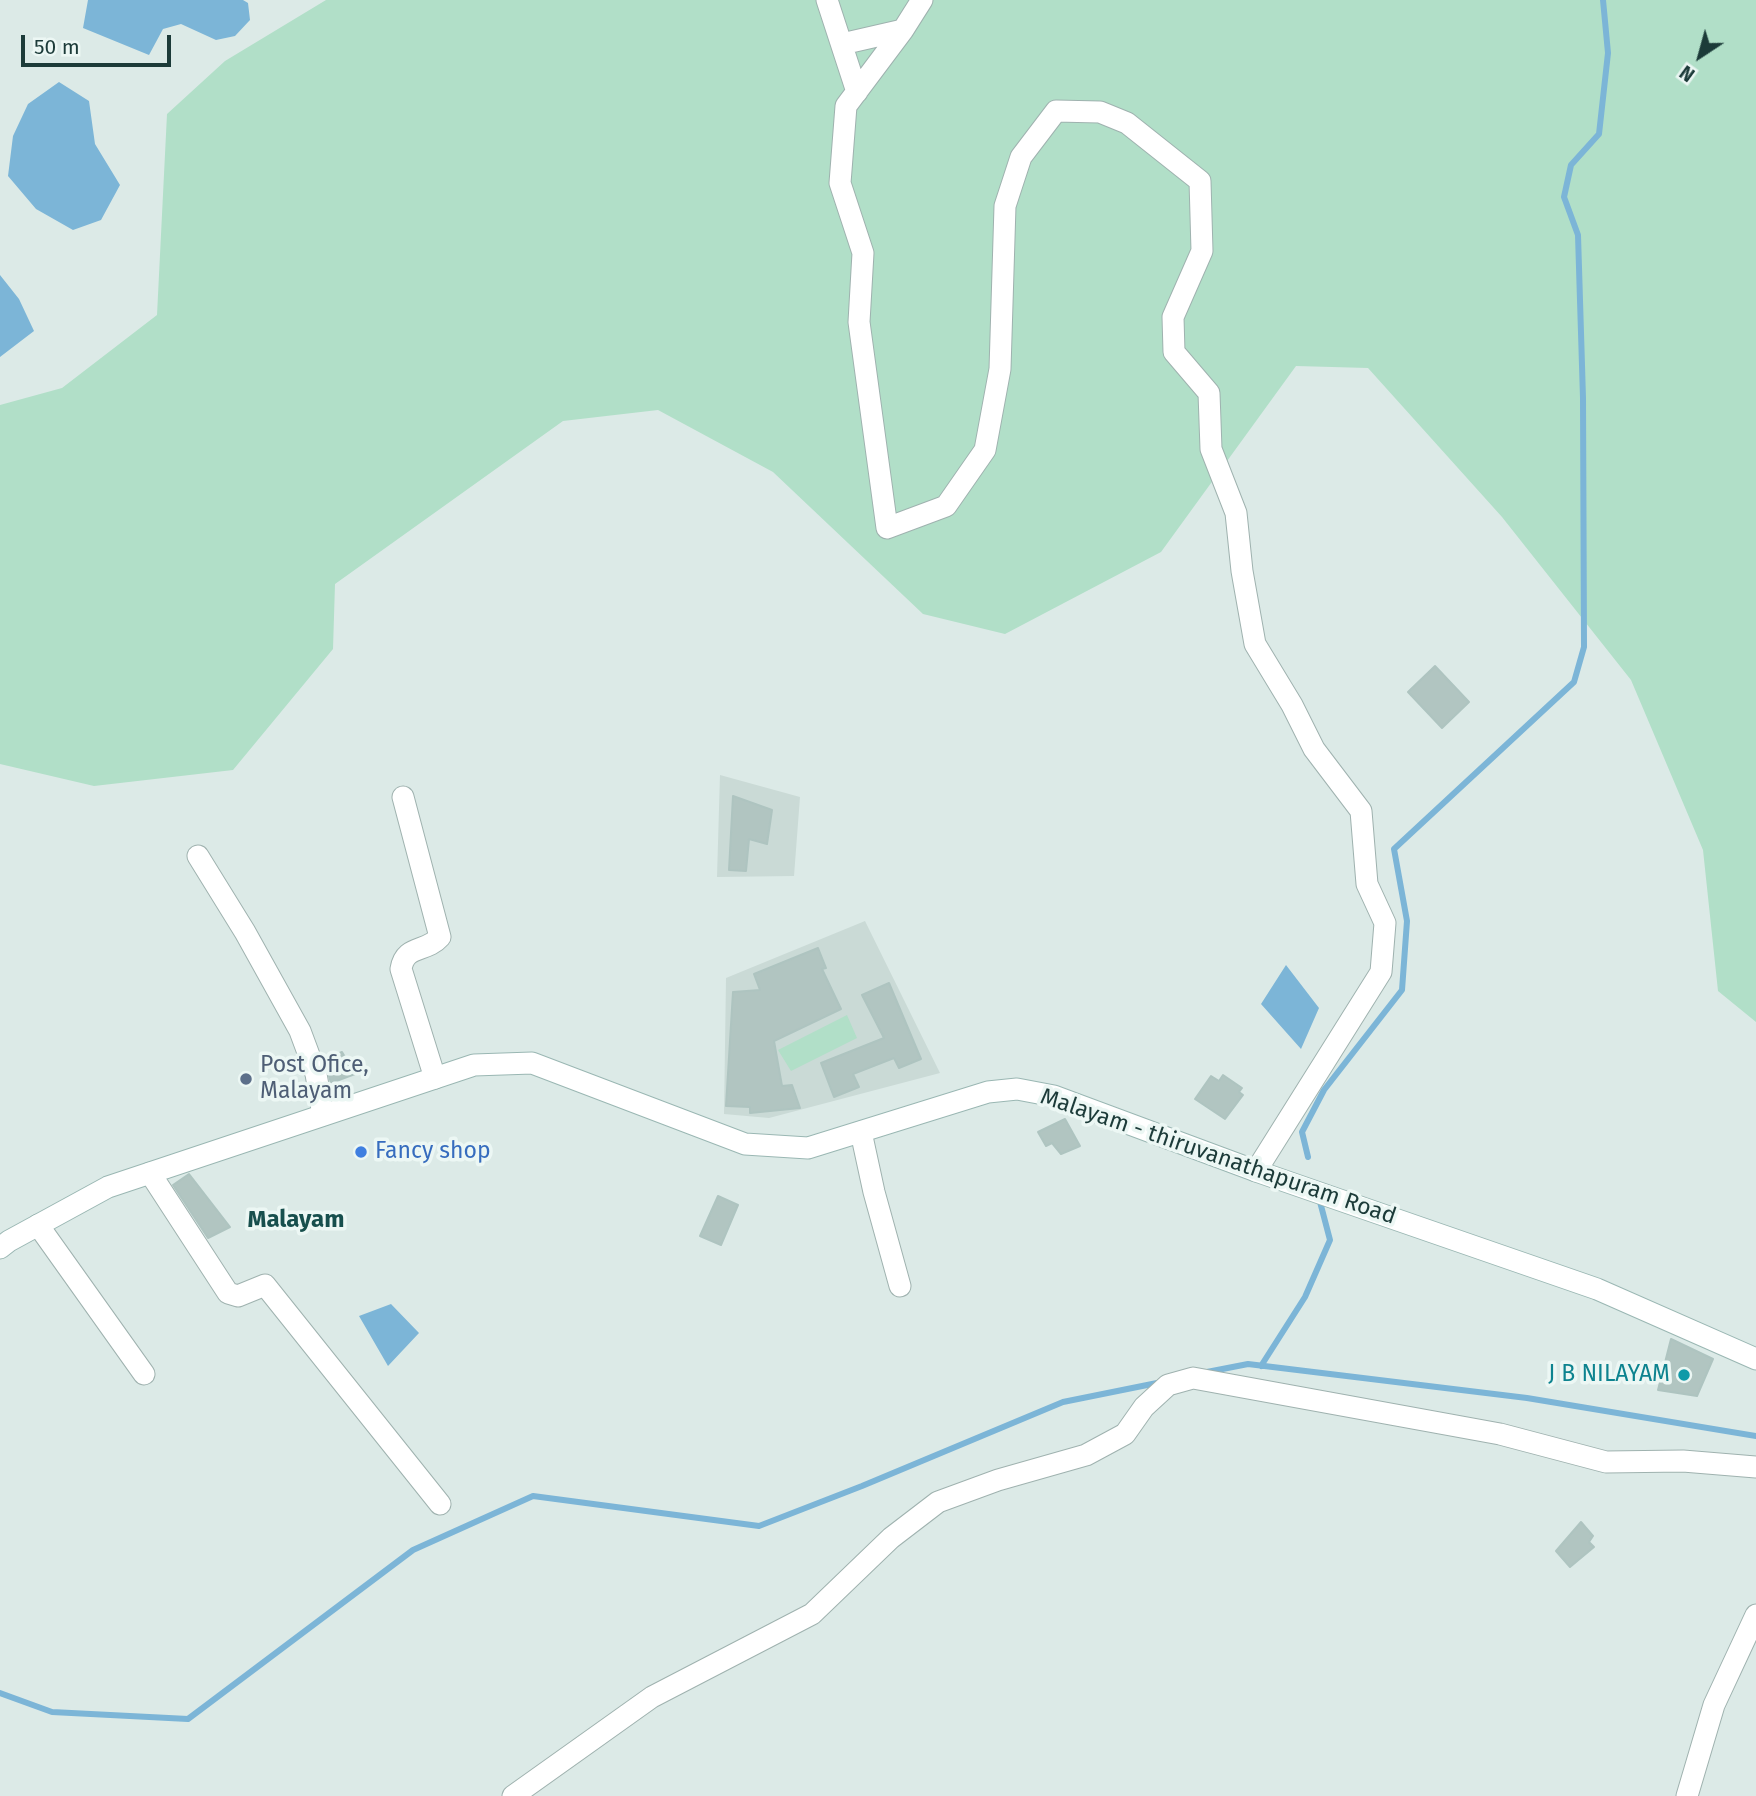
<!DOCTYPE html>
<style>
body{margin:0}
#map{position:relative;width:1756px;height:1796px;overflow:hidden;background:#dceae7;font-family:"Fira Sans",sans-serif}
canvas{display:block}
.north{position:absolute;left:1665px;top:21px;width:70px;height:70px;-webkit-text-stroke:5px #ecf7f4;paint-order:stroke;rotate:216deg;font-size:19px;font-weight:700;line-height:28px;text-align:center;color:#1c3b39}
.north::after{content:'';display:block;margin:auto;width:24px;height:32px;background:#1c3b39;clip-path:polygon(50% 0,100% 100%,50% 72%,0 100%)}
.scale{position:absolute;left:21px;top:35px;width:150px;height:32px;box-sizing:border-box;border:4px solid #1c3b39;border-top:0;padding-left:9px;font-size:21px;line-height:24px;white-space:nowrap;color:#1c3b39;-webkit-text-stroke:5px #ecf7f4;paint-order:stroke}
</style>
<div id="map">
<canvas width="1756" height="1796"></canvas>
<div class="north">N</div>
<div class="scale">50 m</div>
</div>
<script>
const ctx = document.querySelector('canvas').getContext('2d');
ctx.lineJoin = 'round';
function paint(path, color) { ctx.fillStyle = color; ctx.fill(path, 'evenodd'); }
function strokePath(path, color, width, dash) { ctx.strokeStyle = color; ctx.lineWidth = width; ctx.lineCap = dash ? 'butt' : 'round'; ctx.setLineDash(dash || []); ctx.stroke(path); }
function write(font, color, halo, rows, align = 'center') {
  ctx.font = font + ' "Fira Sans",sans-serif'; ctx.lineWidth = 7; ctx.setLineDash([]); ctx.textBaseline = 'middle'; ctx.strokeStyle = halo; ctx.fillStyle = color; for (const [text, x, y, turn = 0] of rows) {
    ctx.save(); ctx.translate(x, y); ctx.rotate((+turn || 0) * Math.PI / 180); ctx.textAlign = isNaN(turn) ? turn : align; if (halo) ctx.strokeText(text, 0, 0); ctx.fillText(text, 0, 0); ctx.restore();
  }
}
paint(new Path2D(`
 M720,775L800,797L794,876L717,877Z
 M865,921L940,1073L769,1118L724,1114L726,978Z`), '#cadad6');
paint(new Path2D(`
 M326,0H1756V1022L1718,991L1703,850L1631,680L1502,517L1368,368L1296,366L1161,552L1005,634L923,614L773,472L658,410L563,421L335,584L333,649L233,770L94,786L0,764V405L62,388L157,315L167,114L225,61Z
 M847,1015L857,1038L791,1071L778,1050Z`), '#b1dfc8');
paint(new Path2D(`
 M88,0H243L248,3L250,20L235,36L216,40L181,24L163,29L149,55L83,28Z
 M59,82L89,101L95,144L120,185L101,220L73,230L36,209L8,176L13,136L28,104Z
 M0,275L19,299L34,331L0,357Z
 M1286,965L1319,1008L1301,1049L1261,1004Z
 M391,1304L419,1333L388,1366L359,1316Z`), '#7cb5d7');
strokePath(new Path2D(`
 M1308,1157L1302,1132L1324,1090L1402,990L1407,921L1394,849L1574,682L1584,647L1583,398L1578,235L1564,197L1571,165L1599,134L1608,53L1603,0
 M1261,1366L1305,1297L1330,1240L1319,1198
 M1207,1372L1248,1364L1527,1398L1756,1436
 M0,1693L52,1712L188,1719L413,1550L533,1496L759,1526L862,1486L1063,1402L1162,1382`), '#7cb5d7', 6);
const building = new Path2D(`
 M1435,666L1469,702L1442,728L1408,692Z
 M733,796L772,810L767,844L749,839L746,871L729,870Z
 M818,948L826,968L822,969L841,1009L774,1041L782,1086L792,1085L800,1108L750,1113V1107L726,1106L733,992L760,990L754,974Z
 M889,983L921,1059L899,1068L894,1058L853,1074L859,1087L834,1097L821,1063L884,1038L862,995Z
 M342,1052L355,1074L331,1083L324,1059Z
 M1223,1075L1242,1088L1239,1092L1243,1095L1225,1119L1195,1099L1211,1076L1219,1081Z
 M1065,1119L1080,1146L1061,1154L1052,1143L1046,1146L1038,1132Z
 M189,1174L230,1227L208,1238L173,1185Z
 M718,1196L738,1205L721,1245L700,1236Z
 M1671,1339L1713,1359L1697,1396L1658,1390Z
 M1581,1522L1593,1536L1589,1542L1594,1547L1570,1567L1556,1551Z`);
paint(building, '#b1c5c1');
strokePath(building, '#aec4c0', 2);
const street = new Path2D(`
 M827,0L857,92
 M922,0L903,30L846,106L840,183L863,253L859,322L887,528L946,506L985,450L1000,369L1005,206L1021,157L1056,111L1100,112L1127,123L1200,181L1202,251L1173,317L1174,352L1209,393L1211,449L1236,513L1242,571L1255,644L1292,705L1314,749L1361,811L1367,884L1385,923L1381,972L1256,1171
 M842,44L903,30
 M403,797L440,937C426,953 405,944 401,969L435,1078
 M198,856L245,932L300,1031L316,1074L323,1115
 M861,1132L874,1192L900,1286
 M150,1173L228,1293L238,1296L265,1285L440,1504
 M38,1225L144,1374
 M513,1796L652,1697L812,1614L891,1538L938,1502L998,1480L1086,1455L1125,1434L1144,1407L1168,1385L1193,1378L1500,1434L1606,1462L1683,1461L1756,1467
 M1687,1796L1714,1705L1756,1615`);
const secondary = new Path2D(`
 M0,1248L9,1241L108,1187L474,1065L532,1063L745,1144L808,1148L988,1092L1017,1089L1054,1096L1256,1171L1597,1289L1756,1359`);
strokePath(street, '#9fb2af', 23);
strokePath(secondary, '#9ab7b3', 23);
strokePath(street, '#fff', 21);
strokePath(secondary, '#fff', 21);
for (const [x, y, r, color] of [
 [246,1079,7,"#5c6f8a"],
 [361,1152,7,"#3f7fe0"],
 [1684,1375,7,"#0f9aa8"]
]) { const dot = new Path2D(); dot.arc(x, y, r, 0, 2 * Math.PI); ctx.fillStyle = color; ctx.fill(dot); strokePath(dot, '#ecf7f4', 2.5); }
write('23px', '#4e5e75', '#ecf7f4', [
 ["Post Ofice,",260,1066],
 ["Malayam",260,1092]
], 'left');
write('23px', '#366cbe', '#ecf7f4', [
 ["Fancy shop",375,1152]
], 'left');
write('23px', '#1c3b39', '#ecf7f4', [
 ["Malayam - thiruvanathapuram Road",1218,1157,19]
]);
write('23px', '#0d838f', '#ecf7f4', [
 ["J B NILAYAM",1670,1375]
], 'right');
write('bold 24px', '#174f4d', '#ecf7f4', [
 ["Malayam",296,1220]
]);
</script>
